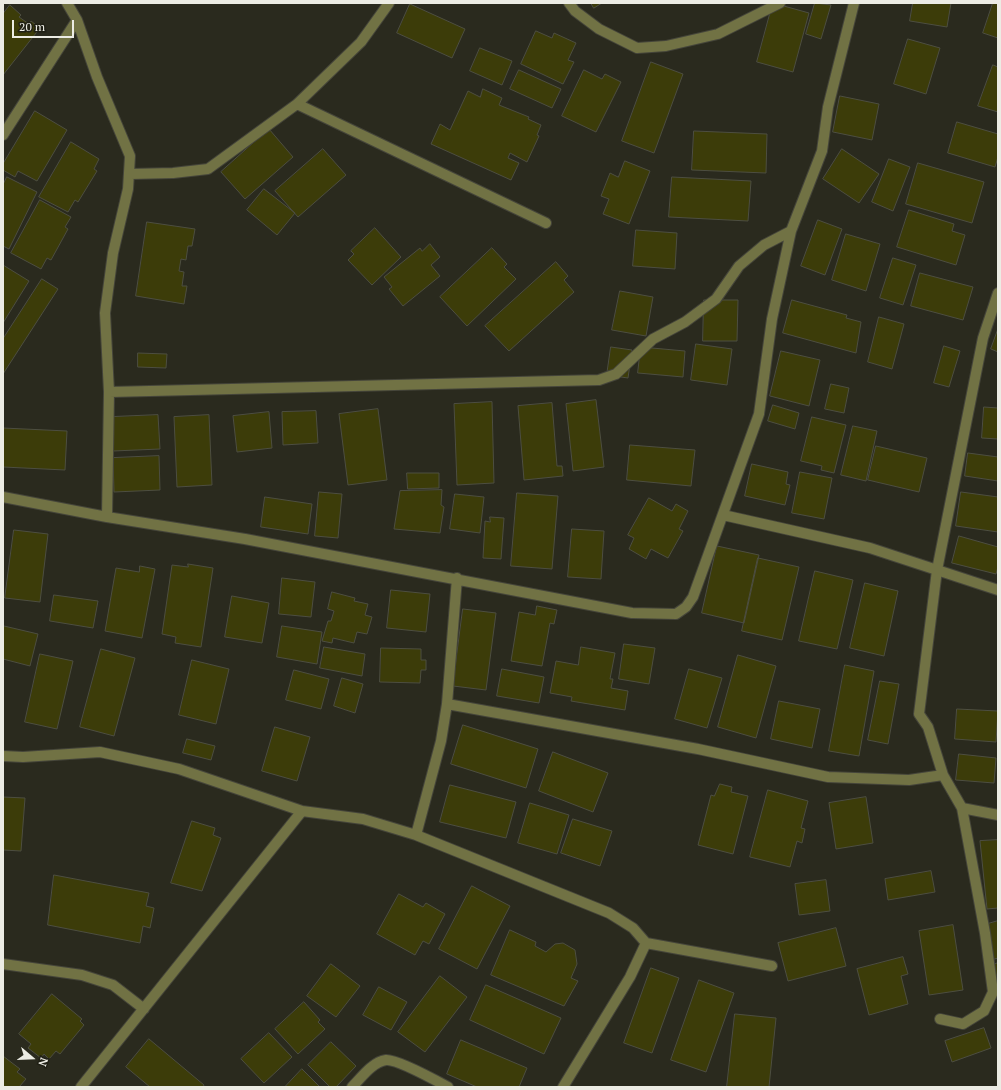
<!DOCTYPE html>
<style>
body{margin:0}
#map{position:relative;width:1001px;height:1090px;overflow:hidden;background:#2a2a1e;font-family:"PT Serif",serif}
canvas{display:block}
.frame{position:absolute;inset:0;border:4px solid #ecece4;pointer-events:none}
.north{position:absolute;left:12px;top:1038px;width:40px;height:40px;-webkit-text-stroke:3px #202015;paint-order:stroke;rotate:109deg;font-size:11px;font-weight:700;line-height:16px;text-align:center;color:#ecece4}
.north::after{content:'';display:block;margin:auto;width:14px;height:18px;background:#ecece4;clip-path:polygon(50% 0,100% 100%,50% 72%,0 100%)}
.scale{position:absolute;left:12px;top:20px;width:62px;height:18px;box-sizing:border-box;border:2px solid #ecece4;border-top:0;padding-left:5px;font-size:12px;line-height:14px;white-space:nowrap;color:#ecece4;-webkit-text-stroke:3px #202015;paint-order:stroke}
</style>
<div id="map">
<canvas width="1001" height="1090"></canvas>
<div class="frame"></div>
<div class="north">N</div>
<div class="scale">20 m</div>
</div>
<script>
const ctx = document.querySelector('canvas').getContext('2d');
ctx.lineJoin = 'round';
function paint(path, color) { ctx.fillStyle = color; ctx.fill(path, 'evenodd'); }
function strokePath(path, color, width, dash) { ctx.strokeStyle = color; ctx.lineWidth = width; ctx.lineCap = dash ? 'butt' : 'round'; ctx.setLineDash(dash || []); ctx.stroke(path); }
const building = new Path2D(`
 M591,3H602L594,8Z
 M773,3L809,13L793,72L757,62Z
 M815,3L831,5L821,39L806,34Z
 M913,3H951L947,27L910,21Z
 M993,3H998V38L983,33Z
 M410,4L465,29L452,58L397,33Z
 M10,5L21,15L19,17L29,24L31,21L40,28L3,75V14Z
 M536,31L552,38L554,33L576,43L568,60L574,62L563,84L521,64Z
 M908,39L940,48L926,94L894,84Z
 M480,48L512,61L502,85L470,71Z
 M651,62L683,74L654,153L622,141Z
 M993,65L998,67V112L978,106Z
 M519,70L561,89L552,108L510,89Z
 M584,70L602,79L605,74L621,82L596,132L562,116Z
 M483,89L502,98L499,105L529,117L528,119L541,125L537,135L539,136L527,162L510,153L508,158L519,163L511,180L431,144L440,124L450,130L468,91L480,97Z
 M840,96L879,104L872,140L833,132Z
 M35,111L67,130L37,181L18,171L15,177L3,170V164Z
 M957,122L998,134V157L995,167L948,153Z
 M269,129L293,157L245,199L221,172Z
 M694,131L767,134L766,173L692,170Z
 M71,142L99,159L94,169L97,171L78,202L75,200L68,212L39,197Z
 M323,149L346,175L298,217L275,191Z
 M842,149L879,174L859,203L823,179Z
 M889,159L910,167L893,211L872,202Z
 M625,161L650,171L629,224L603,214L609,199L601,196L610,173L618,177Z
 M918,163L984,182L972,223L906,204Z
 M7,177L37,192L9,249L3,246V185Z
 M672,177L751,181L748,221L669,217Z
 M264,189L295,213L277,235L247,210Z
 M40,200L71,217L65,227L68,229L51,260L47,258L41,269L11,253Z
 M909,210L954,224L952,231L965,235L956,265L897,247Z
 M818,220L842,229L825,275L801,266Z
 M147,222L195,229L192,246H188L186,260L181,259L179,271L184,272L182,286H187L184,304L136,296Z
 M375,228L401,257L372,285L348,260L354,254L351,251Z
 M636,230L677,233L675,269L633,266Z
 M846,234L880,244L866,291L832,280Z
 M430,244L440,257L431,265L440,276L403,306L389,289L392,287L384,277L420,248L422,251Z
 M492,248L507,264L504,267L516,279L467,326L440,297Z
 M893,258L916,265L903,305L880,298Z
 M556,262L568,276L564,280L574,292L509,351L485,326Z
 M3,265L29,281L3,323Z
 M920,273L973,287L963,320L911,306Z
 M42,279L58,289L3,374V339Z
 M620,291L653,297L646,336L612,330Z
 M704,300H738L737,341H703Z
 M792,300L847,315L846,318L861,322L856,353L783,333Z
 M879,317L904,324L892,369L868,362Z
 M998,329V352L991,349Z
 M696,344L732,349L727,385L691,380Z
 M944,346L960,351L949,387L934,383Z
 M611,347L632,350L628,378L607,375Z
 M641,347L685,351L683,377L638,373Z
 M781,351L820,360L809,406L770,396Z
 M138,353L167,354L166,368L138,367Z
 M831,384L849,388L844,413L825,409Z
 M596,400L604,467L573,471L566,404Z
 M492,402L494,483L457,485L454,404Z
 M552,403L557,466H562L563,476L524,480L518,406Z
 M773,405L799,413L795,429L768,421Z
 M984,407L998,408V439L982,438Z
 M378,409L387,480L348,485L339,414Z
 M316,411L318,443L283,445L282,412Z
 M269,412L272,448L237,452L233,416Z
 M158,415L160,449L113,451L112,417Z
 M209,415L212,485L177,487L174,417Z
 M812,417L846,425L834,473L821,470L822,466L801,461Z
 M853,426L877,431L866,481L841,475Z
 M3,428L67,431L65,470L3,467Z
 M630,445L695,450L691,486L627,480Z
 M876,446L927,458L919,492L868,480Z
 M968,453L998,457V481L965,476Z
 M159,456L160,490L114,492L113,458Z
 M752,464L788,472L786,484L790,485L785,505L745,496Z
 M800,472L832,478L824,519L792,513Z
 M407,473H439V488L408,489Z
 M442,490L441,505L444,507L440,533L394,529L400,491Z
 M319,492L342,494L338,538L315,536Z
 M961,492L998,497V532L956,526Z
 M517,493L558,496L552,569L511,566Z
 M455,494L484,497L480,533L450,529Z
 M265,497L312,504L308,534L261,527Z
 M649,498L672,511L676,504L688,511L679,529L683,531L668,558L651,549L646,559L629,549L634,538L628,535Z
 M490,517L504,518L501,559L483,558L485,521L490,522Z
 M572,529L604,531L601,579L568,577Z
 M14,530L48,534L40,602L5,598Z
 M959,536L998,547V567L996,574L952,563Z
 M717,546L759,555L744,623L702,613Z
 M758,558L799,567L782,640L742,631Z
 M188,564L213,568L201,647L175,643L176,637L162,634L172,565L188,567Z
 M140,566L155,569L142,638L105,631L116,568L139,572Z
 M815,571L853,580L837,649L799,641Z
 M282,578L315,582L311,617L279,614Z
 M865,583L898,591L884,656L850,648Z
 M391,590L430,594L426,632L387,628Z
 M332,592L355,598L354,601L368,604L365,615L372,617L367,634L357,632L354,643L333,638L332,643L322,641L328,621H331L334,611L328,609Z
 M54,595L98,601L93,628L50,621Z
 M232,596L269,603L262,643L225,637Z
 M537,606L557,610L554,624L550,623L542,666L511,661L519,612L535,615Z
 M463,609L496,613L486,690L453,686Z
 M4,626L38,634L30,666L3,659Z
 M282,626L322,632L317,664L277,657Z
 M624,644L655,648L649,684L619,679Z
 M324,647L365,654L362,676L320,668Z
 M581,647L615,653L610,679H613L611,688L628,691L625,710L571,701L572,697L550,693L556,661L578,665Z
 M381,648L421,649V660H426V670H421L420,683L380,682Z
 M101,649L135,658L114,736L80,727Z
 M40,654L73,661L57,729L25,722Z
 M738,655L776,666L756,738L718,727Z
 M192,660L229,669L216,724L179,715Z
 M845,665L874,671L859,756L829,751Z
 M502,669L544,677L539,703L497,696Z
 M689,669L722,678L707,728L675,719Z
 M294,670L329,679L321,709L286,700Z
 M342,678L363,684L355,713L334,706Z
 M880,681L899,684L888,744L868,740Z
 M779,701L820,709L812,748L771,739Z
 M957,709L998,711L996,742L955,739Z
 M463,725L538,749L526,788L451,764Z
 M275,727L310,737L297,781L262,771Z
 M187,739L215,746L211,760L183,753Z
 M553,752L608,773L593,812L539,791Z
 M959,754L996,758L994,783L956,780Z
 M720,784L732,787L731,792L748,796L733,854L698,845L711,795L714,796Z
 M450,785L516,802L506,838L440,822Z
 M768,790L808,801L801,828L805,829L802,843L797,841L790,867L750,857Z
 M3,797L25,798L21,851L3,850Z
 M866,797L873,843L836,849L829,803Z
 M530,803L569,815L557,854L518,843Z
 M573,819L612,831L600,866L561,853Z
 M192,821L215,828L213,835L221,838L202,891L171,883Z
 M998,840V908L987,909L980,841Z
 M931,871L935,892L888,900L885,879Z
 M54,875L149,893L146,906L154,908L150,928L143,926L140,943L48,925Z
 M826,880L830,911L799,915L795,884Z
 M472,886L510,906L477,969L439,949Z
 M399,894L423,907L426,903L445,914L429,944L423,941L415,955L377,934Z
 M998,921V958L991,960L981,926Z
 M953,925L963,990L929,995L919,931Z
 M836,928L846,966L788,981L778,943Z
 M510,930L536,942L535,946L546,952L555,944L563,943L575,950L577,964L571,978L578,981L564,1006L491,975Z
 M903,957L908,974L901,976L908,1004L869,1015L857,969Z
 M998,963V982L993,965Z
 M331,964L360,986L336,1017L307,996Z
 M651,968L679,978L652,1053L624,1043Z
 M440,976L467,997L425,1052L398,1032Z
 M699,980L734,993L706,1072L671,1060Z
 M486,985L561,1018L544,1054L470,1020Z
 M379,987L407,1002L391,1030L363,1015Z
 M52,994L82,1019L80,1021L84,1025L60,1054L56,1051L49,1059L44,1054L41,1058L28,1048L31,1044L19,1034Z
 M304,1002L320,1020L318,1022L325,1029L298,1054L275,1029Z
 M735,1014L776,1018L769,1087H727Z
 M984,1028L991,1048L952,1062L945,1041Z
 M269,1033L292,1057L264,1083L241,1059Z
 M149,1039L204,1085L203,1087H150L126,1067Z
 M461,1040L527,1068L519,1087H477L447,1074Z
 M331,1042L356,1066L336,1087H330L308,1065Z
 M3,1056L20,1069L17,1072L26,1079L19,1087H3Z
 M302,1069L320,1087H285Z`);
paint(building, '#3c3c09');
strokePath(building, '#4d4e41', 1);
const minor = new Path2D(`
 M67,3L77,20L97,77L130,156L128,189L113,253L105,313L109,392L107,517
 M569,3L575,11L599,29L637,48L666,46L718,34L780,3
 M297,104L546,223
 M3,135L77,20
 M130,174L173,173L208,169L297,104L361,42L389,3
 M998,293L983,338L937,570L919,714L928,727L943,775L962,808L998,815
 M109,392L599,380L616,374L653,339L685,322L716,299L739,266L764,245L791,231
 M3,497L107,517L245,539L632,613L676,614L686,607L693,597L759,414L772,319L791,231L822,151L828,107L854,3
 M723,515L870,548L998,590
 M447,704L698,749L828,777L909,780L943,775
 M3,756L23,757L100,752L179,769L302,811L363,819L416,835L609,913L633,928L646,943L630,977L563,1087
 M416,835L441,741L447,704L457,578
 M646,943L772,966
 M3,964L82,975L113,985L144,1009
 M940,1019L963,1024L984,1011L993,992L985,933L962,808
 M81,1087L302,811
 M352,1087C361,1078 372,1062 386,1060C397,1059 437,1081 448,1087`);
strokePath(minor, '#45453a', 12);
strokePath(minor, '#717244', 10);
</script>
